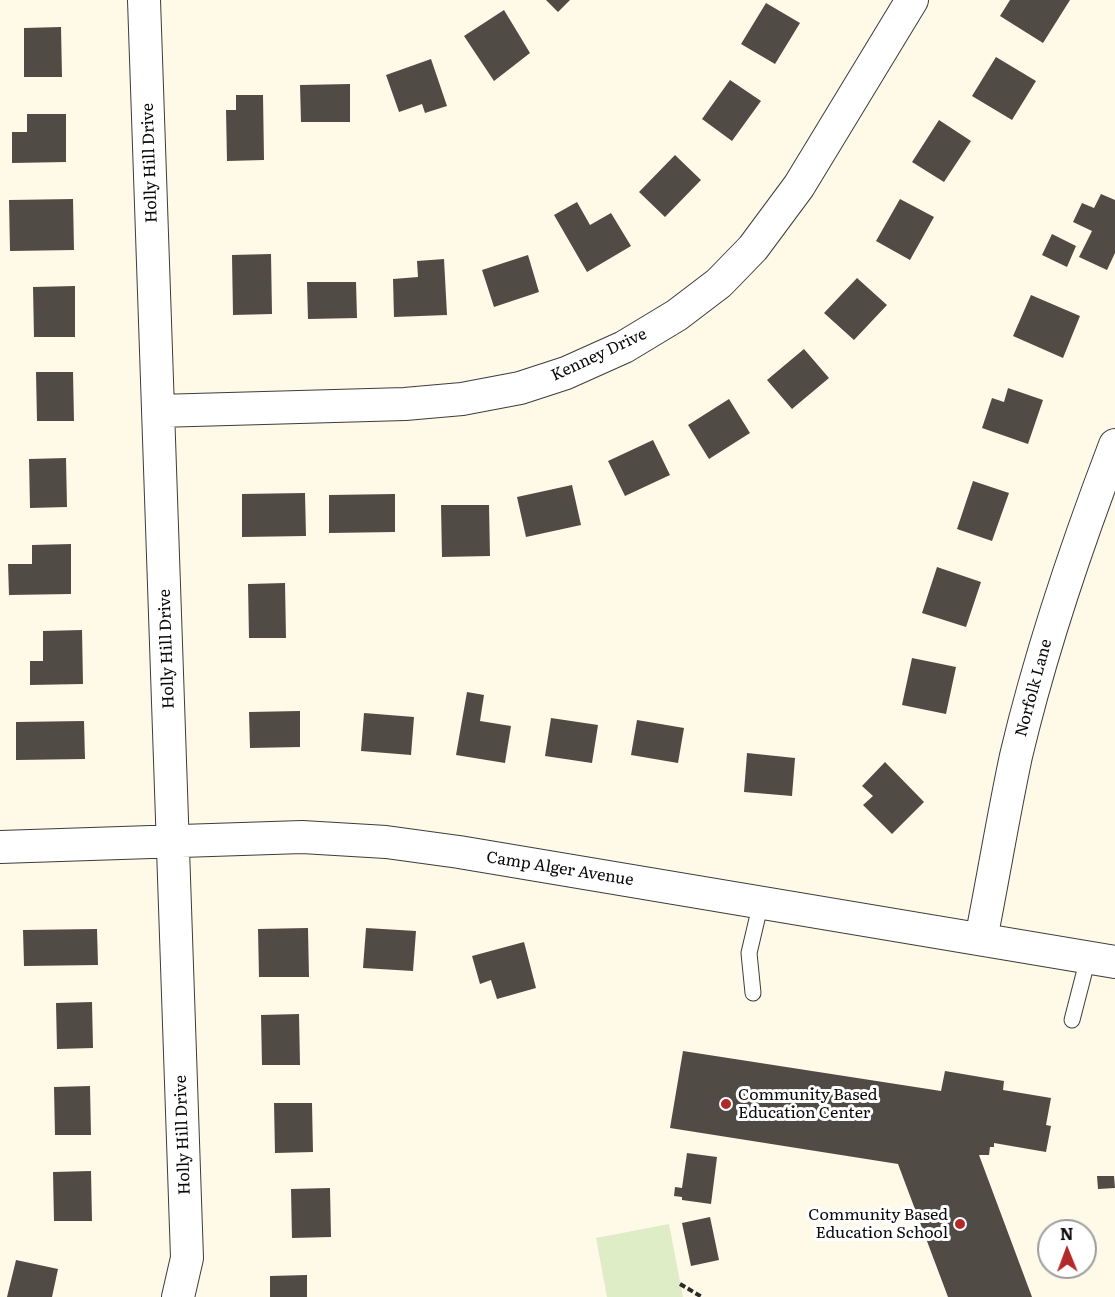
<!DOCTYPE html>
<style>
body{margin:0}
#map{position:relative;width:1115px;height:1297px;overflow:hidden;background:#fefae7;font-family:Literata,serif}
canvas{display:block}
.north{position:absolute;left:1037px;top:1219px;width:60px;height:60px;box-sizing:border-box;background:#fff;border:2px solid #9d9d9d;border-radius:50%;rotate:359deg;font-size:16px;font-weight:700;line-height:24px;text-align:center;color:#090909}
.north::after{content:'';display:block;margin:auto;width:21px;height:27px;background:#b2292a;clip-path:polygon(50% 0,100% 100%,50% 72%,0 100%)}
</style>
<div id="map">
<canvas width="1115" height="1297"></canvas>
<div class="north">N</div>
</div>
<script>
const ctx = document.querySelector('canvas').getContext('2d');
ctx.lineJoin = 'round';
function paint(path, color) { ctx.fillStyle = color; ctx.fill(path, 'evenodd'); }
function strokePath(path, color, width, dash) { ctx.strokeStyle = color; ctx.lineWidth = width; ctx.lineCap = dash ? 'butt' : 'round'; ctx.setLineDash(dash || []); ctx.stroke(path); }
function write(font, color, halo, rows, align = 'center') {
  ctx.font = font + ' Literata,serif'; ctx.lineWidth = 6; ctx.setLineDash([]); ctx.textBaseline = 'middle'; ctx.strokeStyle = halo; ctx.fillStyle = color; for (const [text, x, y, turn = 0] of rows) {
    ctx.save(); ctx.translate(x, y); ctx.rotate((+turn || 0) * Math.PI / 180); ctx.textAlign = isNaN(turn) ? turn : align; if (halo) ctx.strokeText(text, 0, 0); ctx.fillText(text, 0, 0); ctx.restore();
  }
}
paint(new Path2D(`
 M669,1224L683,1297H607L596,1238Z`), '#deedc5');
paint(new Path2D(`
 M546,0H570L558,12Z
 M1010,0H1070L1043,43L1000,16Z
 M766,3L800,23L775,64L741,44Z
 M504,10L530,53L494,81L464,36Z
 M61,27L62,77H24V28Z
 M996,57L1036,81L1012,120L972,96Z
 M431,59L447,106L425,113L422,104L399,112L386,75Z
 M730,80L761,101L732,141L702,119Z
 M350,84V122H301L300,85Z
 M236,95H263L264,160L227,161L226,110H236Z
 M27,114H66V162L12,163V132H27Z
 M939,120L971,141L944,182L912,162Z
 M675,155L701,180L665,217L639,192Z
 M1101,194L1115,200V253L1107,270L1079,257L1092,231L1073,222L1082,203L1094,208Z
 M73,199L74,250L10,251L9,200Z
 M900,199L934,217L910,260L876,241Z
 M577,202L590,225L611,213L631,246L587,272L554,215Z
 M1052,234L1076,246L1067,267L1042,255Z
 M271,254L272,314L233,315L232,255Z
 M528,255L539,292L494,307L482,270Z
 M444,259L447,315L394,317L393,279L418,277L417,261Z
 M857,278L887,305L854,340L824,313Z
 M307,282H356L357,318L308,319Z
 M75,286V337H34L33,287Z
 M1031,295L1080,316L1063,358L1013,336Z
 M804,349L829,378L792,409L767,380Z
 M36,372H73L74,421H37Z
 M1008,388L1043,400L1028,444L982,428L992,398L1004,402Z
 M729,399L750,433L709,459L688,425Z
 M653,440L670,475L625,496L608,461Z
 M66,458L67,507L30,508L29,459Z
 M973,481L1009,493L992,541L957,529Z
 M572,485L581,525L526,537L517,497Z
 M305,493L306,536L242,537V494Z
 M395,494V532L329,533V495Z
 M441,505H489L490,556L442,557Z
 M71,544V594L9,595L8,564H32V545Z
 M937,567L981,582L966,627L922,613Z
 M285,583L286,638H249L248,584Z
 M82,630L83,684L30,685V661H43V631Z
 M912,658L956,667L946,714L902,705Z
 M467,692L484,695L480,721L511,726L505,763L456,755Z
 M300,711V747L250,748L249,712Z
 M364,713L414,717L411,755L361,751Z
 M551,718L598,725L592,763L545,756Z
 M637,720L684,728L678,763L631,755Z
 M84,721L85,759L16,760V722Z
 M747,753L795,758L792,796L744,792Z
 M885,762L924,802L892,834L863,805L873,796L862,786Z
 M308,928L309,977H259L258,929Z
 M366,928L416,931L413,971L363,968Z
 M97,929L98,965L24,966L23,930Z
 M524,942L536,988L497,999L491,980L480,984L472,956Z
 M92,1002L93,1048L57,1049L56,1003Z
 M299,1014L300,1065H262L261,1015Z
 M683,1051L941,1091L945,1071L1004,1081L1003,1090L1051,1098L1046,1125L1051,1126L1046,1152L994,1143V1147H990L989,1155H979L1032,1297H948L898,1164L670,1128Z
 M90,1086L91,1135H55L54,1087Z
 M274,1103H312L313,1152L275,1153Z
 M687,1153L717,1157L711,1204L682,1200V1197L674,1196L675,1187L682,1188Z
 M91,1171L92,1221H54L53,1172Z
 M1097,1176H1114L1115,1188L1098,1189Z
 M330,1188L331,1237L292,1238L291,1189Z
 M710,1217L719,1260L691,1266L682,1223Z
 M16,1260L58,1269L52,1297H7Z
 M307,1275V1297H270V1276Z`), '#514b46');
const lane = new Path2D(`
 M753,993L749,953L761,902
 M1072,1020L1088,958`);
const street = new Path2D(`
 M144,0L187,1258L178,1297
 M158,411L405,404L462,399L520,388L566,373L624,347L677,315L719,283L753,248L799,186L912,0
 M0,847L302,837L386,842L459,852L1115,962
 M981,939C993,879 1003,817 1016,756C1041,650 1076,547 1115,445`);
strokePath(lane, '#3c3c3c', 17);
strokePath(street, '#3c3c3c', 34);
strokePath(new Path2D(`
 M680,1284L702,1297`), '#2b2b2b', 4, [6, 3]);
strokePath(lane, '#fff', 15);
strokePath(street, '#fff', 32);
for (const [x, y, r, color] of [
 [726,1104,6,"#b2292a"],
 [960,1224,6,"#b2292a"]
]) { const dot = new Path2D(); dot.arc(x, y, r, 0, 2 * Math.PI); ctx.fillStyle = color; ctx.fill(dot); strokePath(dot, '#fff', 2); }
write('16px', '#090909', '#fff', [
 ["Holly Hill Drive",150,163,-92],
 ["Kenney Drive",599,355,-25],
 ["Holly Hill Drive",167,649,-92],
 ["Norfolk Lane",1034,688,-75],
 ["Camp Alger Avenue",560,869,9],
 ["Holly Hill Drive",183,1135,-92]
]);
write('16px', '#090909', '#fff', [
 ["Community Based",738,1095],
 ["Education Center",738,1113],
 ["Community Based",948,1215,"right"],
 ["Education School",948,1233,"right"]
], 'left');
</script>
